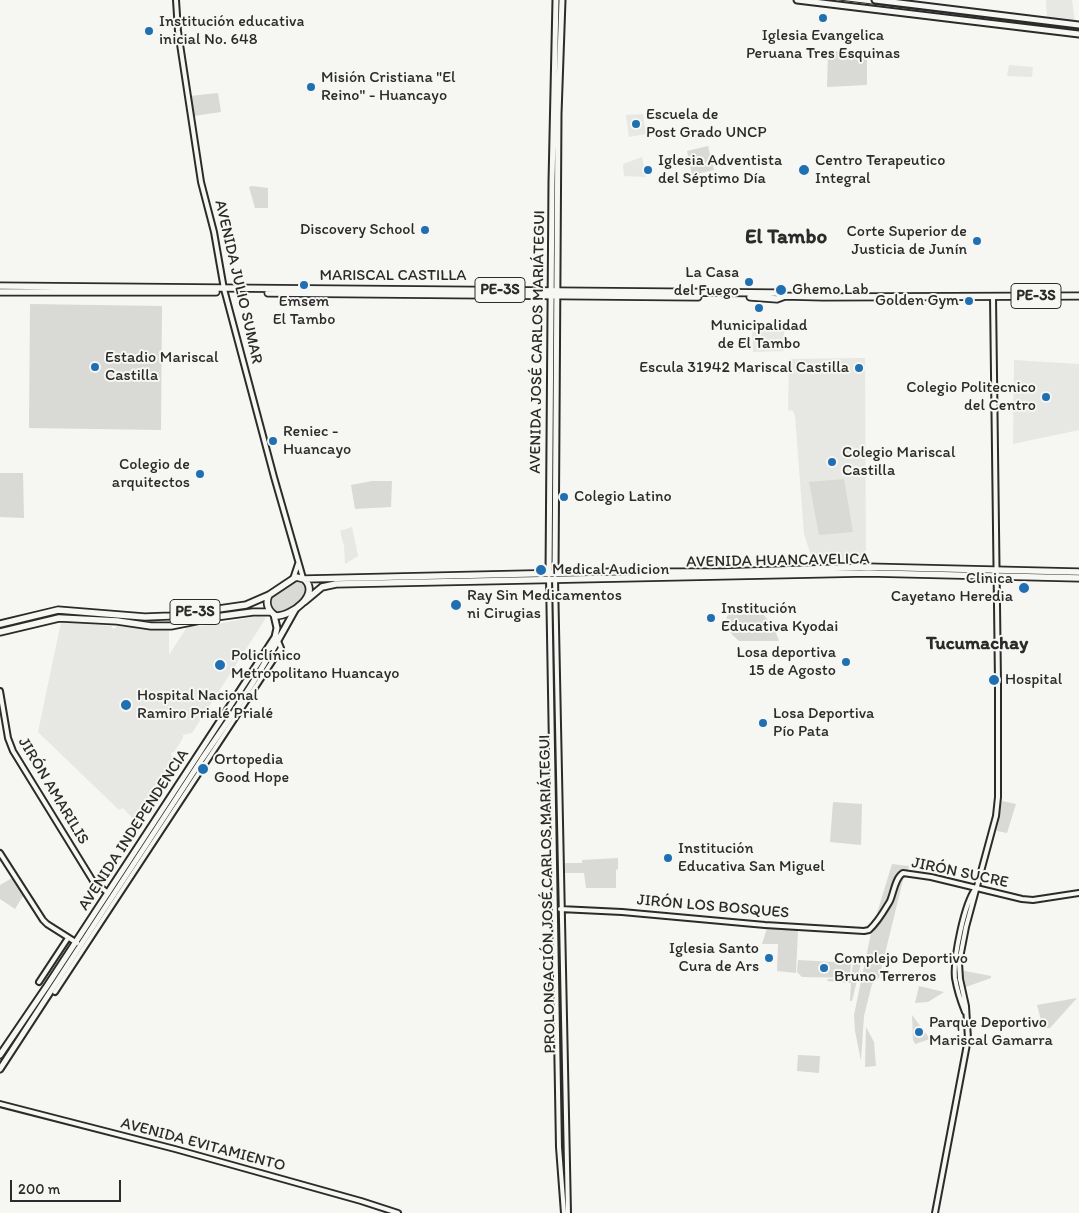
<!DOCTYPE html>
<meta charset="utf-8">
<style>
body{margin:0}
#map{position:relative;width:1079px;height:1213px;overflow:hidden;background:#f6f6f2;font-family:Itim,sans-serif}
canvas{display:block}
.scale{position:absolute;left:10px;top:1180px;width:111px;height:22px;box-sizing:border-box;border:2px solid #2b2b2b;border-top:0;padding-left:6px;font-size:15px;line-height:18px;white-space:nowrap;color:#2b2b2b;-webkit-text-stroke:4px #f6f6f2;paint-order:stroke}
</style>
<div id="map">
<canvas width="1079" height="1213"></canvas>
<div class="scale">200 m</div>
</div>
<script>
const ctx = document.querySelector('canvas').getContext('2d');
ctx.lineJoin = 'round';
function paint(path, color) { ctx.fillStyle = color; ctx.fill(path, 'evenodd'); }
function strokePath(path, color, width, dash) { ctx.strokeStyle = color; ctx.lineWidth = width; ctx.lineCap = dash ? 'butt' : 'round'; ctx.setLineDash(dash || []); ctx.stroke(path); }
function write(font, color, halo, rows, align = 'center') {
  ctx.font = font + ' Itim,sans-serif'; ctx.lineWidth = 4; ctx.setLineDash([]); ctx.textBaseline = 'middle'; ctx.strokeStyle = halo; ctx.fillStyle = color; for (const [text, x, y, turn = 0] of rows) {
    ctx.save(); ctx.translate(x, y); ctx.rotate((+turn || 0) * Math.PI / 180); ctx.textAlign = isNaN(turn) ? turn : align; if (halo) ctx.strokeText(text, 0, 0); ctx.fillText(text, 0, 0); ctx.restore();
  }
}
paint(new Path2D(`
 M1046,0H1072L1075,22L1047,18Z
 M1009,65L1033,67L1032,77L1007,76Z
 M643,114L646,134L629,137L626,115Z
 M642,157L646,177L624,176L623,164Z
 M777,322H784V351L753,352L752,324Z
 M865,358L866,564L814,565L804,534L795,416L793,411L788,410L789,359Z
 M1014,360L1079,364V430L1013,444Z
 M352,527L358,556L345,564L344,546L340,531Z
 M258,616L266,618L192,733L183,735V738L174,752L171,753L173,761L134,820L123,808L119,810L38,732L61,622L112,626V628L114,629L117,626L169,630V655L187,627L213,625Z`), '#e7e7e3');
paint(new Path2D(`
 M828,51L867,53V85L827,87Z
 M218,93L221,112L194,116L190,96Z
 M708,146L714,170L692,175L687,151Z
 M252,186L268,188V208H255L249,187Z
 M30,304L162,306L161,430L29,428Z
 M0,473H23L24,518L0,517Z
 M844,479L853,532L819,535L809,482Z
 M372,481H392L391,507L355,509L351,485Z
 M297,579L304,582L307,588C301,604 279,627 269,601L272,596Z
 M730,614L764,615L775,630L779,641H739C730,633 725,628 727,616Z
 M1002,801L1016,804L1007,833L997,831Z
 M833,802L862,804L861,845L830,842Z
 M618,858V869L616,870V888H586L584,873H564L565,863H582V860Z
 M892,864L909,866L908,870L899,871L890,894L879,914L877,913Z
 M904,876L879,978L872,984L864,1016L861,1061L855,1031L854,1015L871,933L895,895L901,878Z
 M12,878L23,896L15,909L0,899V885Z
 M767,928L798,930L796,973L777,971L778,944H762Z
 M798,960L851,963L850,978L802,977L797,972Z
 M853,963H861L852,1001H850L851,983L827,981L828,979H851Z
 M960,970L991,976V978L963,988Z
 M919,986L944,992L928,1002L915,1003Z
 M1077,998L1050,1028H1043L1037,1005Z
 M912,1015L930,1039L915,1044L913,1040Z
 M866,1027L874,1042L876,1066L865,1067Z
 M798,1055L820,1056L819,1073L797,1071Z`), '#d9d9d5');
const minor = new Path2D(`
 M176,0L178,31L201,182L214,232L224,289L274,477L303,578
 M549,578L559,1147L564,1213
 M555,578L568,1213
 M293,579L298,564
 M0,691L8,738L13,751L93,881L108,893
 M0,853L43,920L47,924L77,943
 M560,909L622,912L765,925L864,931L869,930C878,922 884,911 890,901C894,892 895,878 903,873L931,877L1022,899L1033,900L1079,893
 M39,982L68,938
 M55,992L281,648L278,641
 M965,1012C961,1002 957,990 955,978C953,959 964,903 976,888
 M0,1104L175,1149L361,1201L398,1213
 M935,1213L968,1039L966,1006L960,979L959,963L966,927L996,816L998,797V682L993,297`);
const major = new Path2D(`
 M797,0L1079,34
 M875,0L1079,25
 M549,574L552,182L556,0
 M555,574L558,114L562,0
 M0,1055L47,986L275,637L277,628L274,615
 M0,1069L202,759C236,711 267,662 295,610`);
const highway = new Path2D(`
 M0,286L669,292L776,293L785,296L823,297L1079,296
 M0,292H216
 M268,293L698,297
 M750,297L777,299L785,296
 M304,579L614,572H723L868,567L1079,572
 M304,602L322,587L336,584L868,573L1079,578
 M0,624L58,610L145,617L170,616L246,605L269,595L296,577L304,579C321,594 292,616 276,616C268,611 265,603 269,595
 M0,632L59,618L117,621L151,626H171L216,617L253,612H271`);
strokePath(minor, '#2b2b2b', 8);
strokePath(major, '#2b2b2b', 9);
strokePath(highway, '#2b2b2b', 9);
strokePath(minor, '#f6f6f2', 4);
strokePath(major, '#f6f6f2', 5);
strokePath(highway, '#f6f6f2', 5.5);
strokePath(new Path2D(`
 M839,0L1079,29`), '#2b2b2b', 1);
for (const [x, y, r, color] of [
 [823,18,5,"#1f6fb2"],
 [149,31,5,"#1f6fb2"],
 [311,87,5,"#1f6fb2"],
 [636,124,5,"#1f6fb2"],
 [648,170,5,"#1f6fb2"],
 [804,170,6,"#1f6fb2"],
 [425,230,5,"#1f6fb2"],
 [977,241,5,"#1f6fb2"],
 [749,282,5,"#1f6fb2"],
 [304,285,5,"#1f6fb2"],
 [781,290,6,"#1f6fb2"],
 [969,301,5,"#1f6fb2"],
 [759,308,5,"#1f6fb2"],
 [95,367,5,"#1f6fb2"],
 [859,368,5,"#1f6fb2"],
 [1046,397,5,"#1f6fb2"],
 [273,441,5,"#1f6fb2"],
 [832,462,5,"#1f6fb2"],
 [200,474,5,"#1f6fb2"],
 [564,497,5,"#1f6fb2"],
 [541,570,6,"#1f6fb2"],
 [1024,588,6,"#1f6fb2"],
 [456,605,6,"#1f6fb2"],
 [711,618,5,"#1f6fb2"],
 [846,662,5,"#1f6fb2"],
 [220,665,6,"#1f6fb2"],
 [994,680,6,"#1f6fb2"],
 [126,705,6,"#1f6fb2"],
 [763,723,5,"#1f6fb2"],
 [203,769,6,"#1f6fb2"],
 [668,858,5,"#1f6fb2"],
 [769,958,5,"#1f6fb2"],
 [824,968,5,"#1f6fb2"],
 [919,1032,5,"#1f6fb2"]
]) { const dot = new Path2D(); dot.arc(x, y, r, 0, 2 * Math.PI); ctx.fillStyle = color; ctx.fill(dot); strokePath(dot, '#f6f6f2', 2); }
for (const [x, y, w] of [
 [500,290,50],
 [1036,296,50],
 [195,612,50]
]) { const box = new Path2D(); box.roundRect(x - w / 2, y - 12.5, w, 25, 4); ctx.fillStyle = '#f6f6f2'; ctx.fill(box); strokePath(box, '#2b2b2b', 1); }
write('bold 15px', '#2b2b2b', null, [
 ["PE-3S",500,290],
 ["PE-3S",1036,296],
 ["PE-3S",195,612]
]);
write('16px', '#2b2b2b', '#f6f6f2', [
 ["Institución educativa",159,22],
 ["inicial No. 648",159,40],
 ["Iglesia Evangelica",823,36,"center"],
 ["Peruana Tres Esquinas",823,54,"center"],
 ["Misión Cristiana \"El",321,78],
 ["Reino\" - Huancayo",321,96],
 ["Escuela de",646,115],
 ["Post Grado UNCP",646,133],
 ["Iglesia Adventista",658,161],
 ["del Séptimo Día",658,179],
 ["Centro Terapeutico",815,161],
 ["Integral",815,179],
 ["Discovery School",415,230,"right"],
 ["Corte Superior de",967,232,"right"],
 ["Justicia de Junín",967,250,"right"],
 ["La Casa",739,273,"right"],
 ["del Fuego",739,291,"right"],
 ["Ghemo Lab",792,290],
 ["Golden Gym",959,301,"right"],
 ["Emsem",304,302,"center"],
 ["El Tambo",304,320,"center"],
 ["Municipalidad",759,326,"center"],
 ["de El Tambo",759,344,"center"],
 ["Estadio Mariscal",105,358],
 ["Castilla",105,376],
 ["Escula 31942 Mariscal Castilla",849,368,"right"],
 ["Colegio Politecnico",1036,388,"right"],
 ["del Centro",1036,406,"right"],
 ["Reniec -",283,432],
 ["Huancayo",283,450],
 ["Colegio Mariscal",842,453],
 ["Castilla",842,471],
 ["Colegio de",190,465,"right"],
 ["arquitectos",190,483,"right"],
 ["Colegio Latino",574,497],
 ["Medical Audicion",552,570],
 ["Clinica",1013,579,"right"],
 ["Cayetano Heredia",1013,597,"right"],
 ["Ray Sin Medicamentos",467,596],
 ["ni Cirugias",467,614],
 ["Institución",721,609],
 ["Educativa Kyodai",721,627],
 ["Losa deportiva",836,653,"right"],
 ["15 de Agosto",836,671,"right"],
 ["Policlínico",231,656],
 ["Metropolitano Huancayo",231,674],
 ["Hospital",1005,680],
 ["Hospital Nacional",137,696],
 ["Ramiro Prialé Prialé",137,714],
 ["Losa Deportiva",773,714],
 ["Pío Pata",773,732],
 ["Ortopedia",214,760],
 ["Good Hope",214,778],
 ["Institución",678,849],
 ["Educativa San Miguel",678,867],
 ["Iglesia Santo",759,949,"right"],
 ["Cura de Ars",759,967,"right"],
 ["Complejo Deportivo",834,959],
 ["Bruno Terreros",834,977],
 ["Parque Deportivo",929,1023],
 ["Mariscal Gamarra",929,1041]
], 'left');
write('16px', '#2b2b2b', '#f6f6f2', [
 ["MARISCAL CASTILLA",393,276],
 ["AVENIDA JULIO SUMAR",238,282,77],
 ["AVENIDA JOSÉ CARLOS MARIÁTEGUI",538,342,-89],
 ["AVENIDA HUANCAVELICA",778,561,-1],
 ["JIRÓN AMARILIS",53,791,59],
 ["AVENIDA INDEPENDENCIA",134,830,-57],
 ["JIRÓN SUCRE",960,873,12],
 ["PROLONGACIÓN JOSÉ CARLOS MARIÁTEGUI",548,894,-91],
 ["JIRÓN LOS BOSQUES",713,907,5],
 ["AVENIDA EVITAMIENTO",203,1145,15]
]);
write('bold 19px', '#2b2b2b', '#f6f6f2', [
 ["Tucumachay",977,644]
]);
write('bold 21px', '#2b2b2b', '#f6f6f2', [
 ["El Tambo",786,238]
]);
</script>
